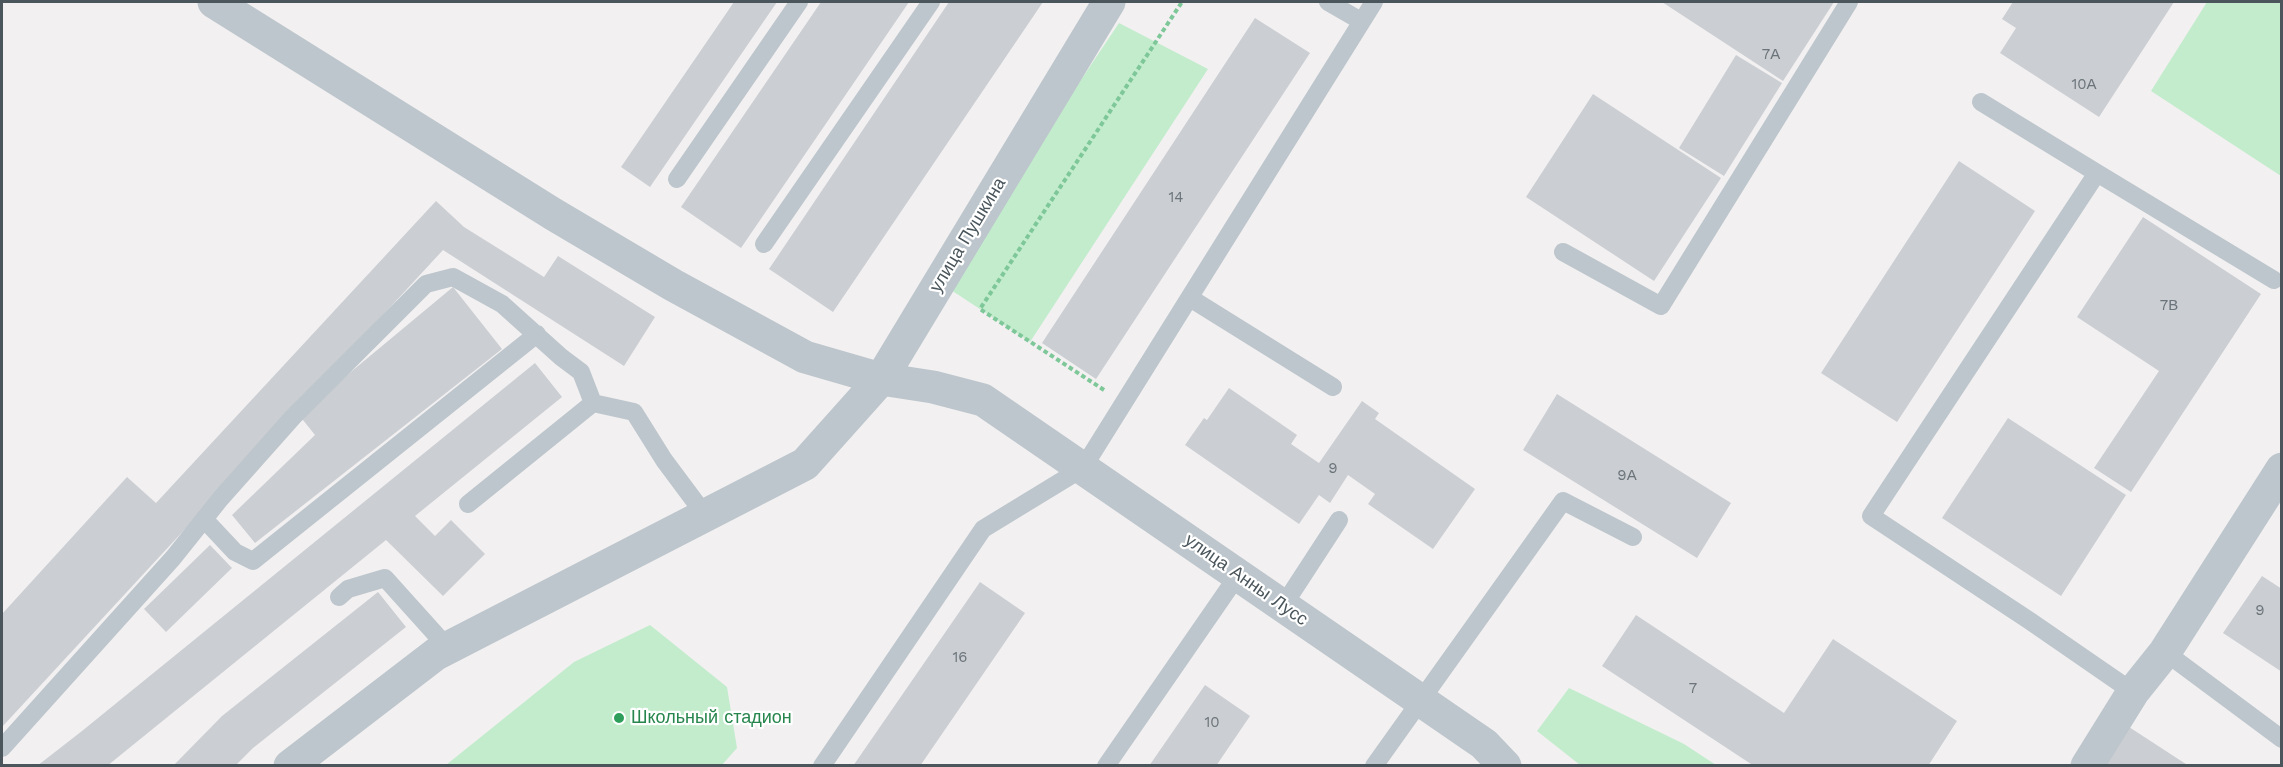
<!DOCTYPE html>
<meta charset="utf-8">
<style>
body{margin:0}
#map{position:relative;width:2283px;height:767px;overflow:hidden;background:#f2f0f1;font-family:"Work Sans",sans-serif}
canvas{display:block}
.frame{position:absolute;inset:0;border:3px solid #4a565c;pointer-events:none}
</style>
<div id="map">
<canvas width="2283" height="767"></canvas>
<div class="frame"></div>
</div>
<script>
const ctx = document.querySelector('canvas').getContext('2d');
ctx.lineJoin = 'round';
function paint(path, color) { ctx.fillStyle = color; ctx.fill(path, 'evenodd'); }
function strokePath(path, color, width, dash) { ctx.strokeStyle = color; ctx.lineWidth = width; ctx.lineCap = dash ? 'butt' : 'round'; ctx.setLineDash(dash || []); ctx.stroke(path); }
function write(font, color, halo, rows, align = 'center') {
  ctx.font = font + ' "Work Sans",sans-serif'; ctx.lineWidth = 4.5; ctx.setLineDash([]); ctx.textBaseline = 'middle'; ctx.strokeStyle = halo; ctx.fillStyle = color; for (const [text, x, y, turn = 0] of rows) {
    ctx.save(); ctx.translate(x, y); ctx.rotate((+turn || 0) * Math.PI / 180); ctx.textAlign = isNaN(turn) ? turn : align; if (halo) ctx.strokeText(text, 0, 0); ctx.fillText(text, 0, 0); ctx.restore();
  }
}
paint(new Path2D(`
 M2207,2H2281V176L2151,91Z
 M1119,23L1208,69L1030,342L951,290L1042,138Z
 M650,625L727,687L737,748L722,765H446L574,662Z
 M1569,688L1684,744L1716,765H1580L1537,731Z`), '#c3eccd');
paint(new Path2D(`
 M734,2H777L650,187L621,167Z
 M821,2H909L741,248L681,207Z
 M949,2H1043L833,312L769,269Z
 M1662,2H1834L1783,81Z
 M2013,2H2174L2099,117L2000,53L2016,28L2002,19Z
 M1255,18L1310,53L1096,379L1042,343Z
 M1736,55L1782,83L1724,176L1679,148Z
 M1593,94L1721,178L1654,281L1526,197Z
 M1959,161L2035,211L1897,422L1821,373Z
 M436,201L464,227L544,277L558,256L655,317L624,366L443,250L2,727V614L127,477L156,503Z
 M2143,217L2261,294L2131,492L2094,468L2159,371L2077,317Z
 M453,287L502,349L255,543L232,515L315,435L299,415Z
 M535,363L562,397L415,516L435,536L451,520L485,554L443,596L386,540L107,766H37L82,731Z
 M1229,388L1297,435L1291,444L1319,463L1362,401L1379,413L1375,419L1475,489L1433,549L1368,504L1375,494L1348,475L1330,503L1319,495L1299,524L1185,445L1204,418L1207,420Z
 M1557,394L1731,503L1697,558L1523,450Z
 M2008,418L2126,495L2061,596L1942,518Z
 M210,545L232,568L166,632L144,609Z
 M2262,576L2282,589V672L2223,633Z
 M980,582L1025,613L920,766H853Z
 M378,592L406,627L253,748L235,766H173L222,716Z
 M1636,615L1784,713L1833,639L1957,721L1928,766H1750L1751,764L1602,666Z
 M1205,685L1250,716L1216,766H1149Z
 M2129,727L2189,766H2104Z`), '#cbced2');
strokePath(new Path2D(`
 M1104,390L980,309L1182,2`), '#7ec799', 4, [4.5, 3]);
strokePath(new Path2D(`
 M1328,2L1361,21
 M1981,102L2097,173L1871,516L2030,621L2133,692
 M2097,173L2274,280
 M677,179L799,2
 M764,244L931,2
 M1563,252L1661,306L1849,2
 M1190,298L1333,387
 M468,504L593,403L634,412L664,460L705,515
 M204,519L235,552L253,561L537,334
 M339,597L348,589L385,578L448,648
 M1283,606L1339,520
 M2165,652L2282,739
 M2,748L173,558L221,498L293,417L426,284L453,277L502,304L561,357L581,372L593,403
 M822,766L983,529L1083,468L1374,2
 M1106,766L1238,575
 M1374,766L1563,501L1633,537`), '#bdc6cc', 18);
strokePath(new Path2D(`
 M214,2L553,214L673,285L805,357L881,379L805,464L436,654L290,766
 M1109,2L881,379L933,387L983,400L1484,744L1505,766
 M2087,766L2133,692L2165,652L2282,469`), '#bdc6cc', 33);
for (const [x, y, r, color] of [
 [619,718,6,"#2e9e5b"]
]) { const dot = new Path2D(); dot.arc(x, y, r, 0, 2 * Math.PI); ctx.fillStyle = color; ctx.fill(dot); strokePath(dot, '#fff', 2); }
write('15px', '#6a747a', null, [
 ["7А",1771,55],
 ["10А",2084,85],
 ["14",1176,198],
 ["7В",2169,306],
 ["9",1333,469],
 ["9А",1627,476],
 ["9",2260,611],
 ["16",960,658],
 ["7",1693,689],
 ["10",1212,723]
]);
write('18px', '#4a565c', '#fff', [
 ["улица Пушкина",968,235,-59],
 ["улица Анны Лусс",1246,580,35]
]);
write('18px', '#27864d', '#fff', [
 ["Школьный стадион",631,718]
], 'left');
</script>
